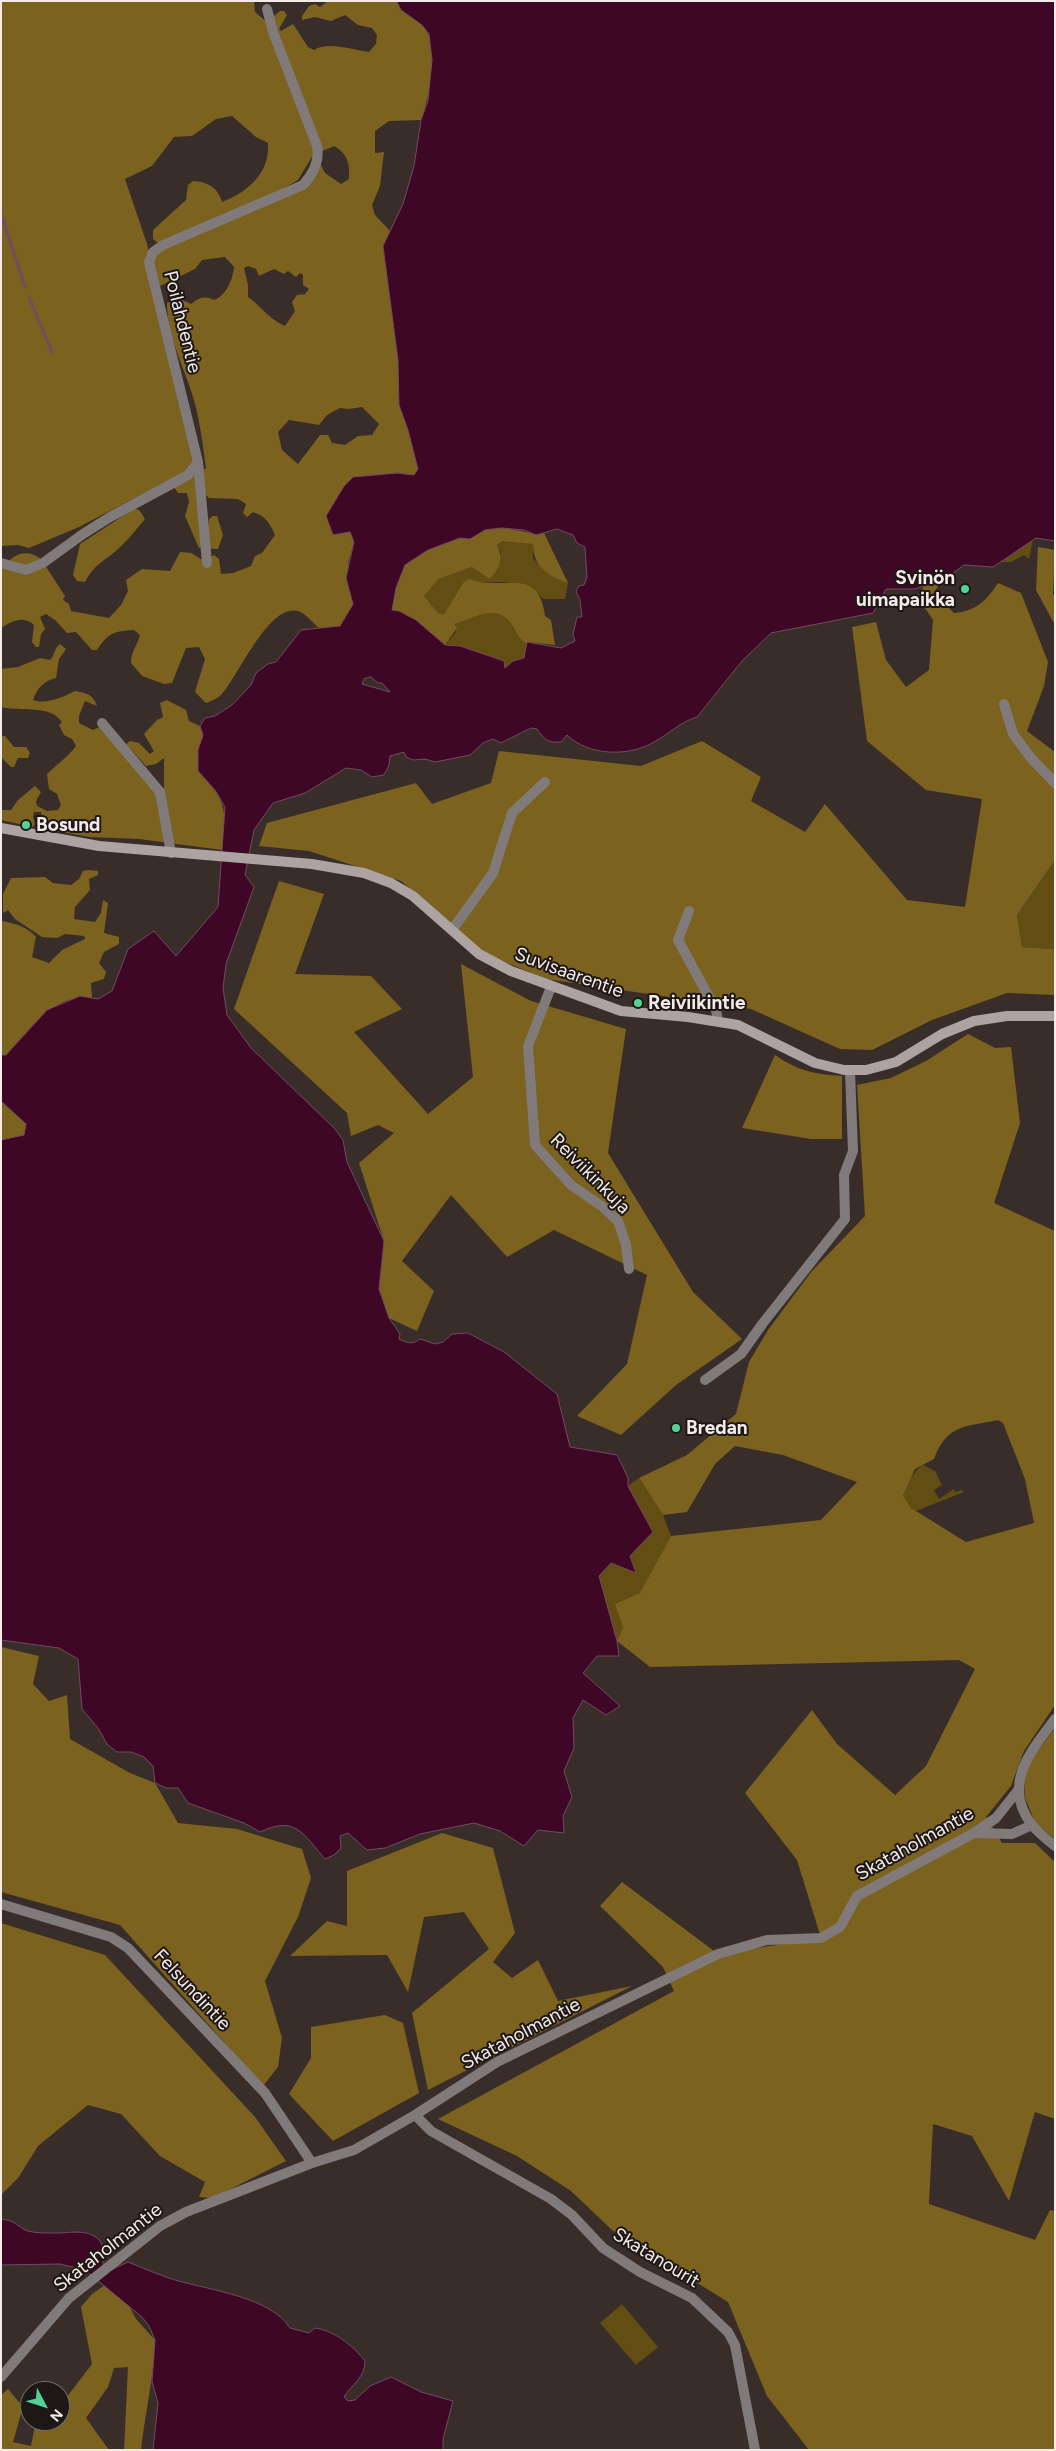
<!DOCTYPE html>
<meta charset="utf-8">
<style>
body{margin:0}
#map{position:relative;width:1056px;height:2451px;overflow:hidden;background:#392d29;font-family:Figtree,sans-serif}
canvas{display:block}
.frame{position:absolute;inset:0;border:2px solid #f3ebe9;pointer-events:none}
.north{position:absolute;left:20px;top:2381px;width:50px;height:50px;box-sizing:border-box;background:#1d1715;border:1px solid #736c6a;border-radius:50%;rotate:130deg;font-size:14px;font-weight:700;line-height:20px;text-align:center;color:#f3ebe9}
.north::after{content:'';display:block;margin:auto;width:18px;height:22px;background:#51d397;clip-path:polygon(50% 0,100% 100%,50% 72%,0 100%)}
</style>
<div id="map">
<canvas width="1056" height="2451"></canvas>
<div class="frame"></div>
<div class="north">N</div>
</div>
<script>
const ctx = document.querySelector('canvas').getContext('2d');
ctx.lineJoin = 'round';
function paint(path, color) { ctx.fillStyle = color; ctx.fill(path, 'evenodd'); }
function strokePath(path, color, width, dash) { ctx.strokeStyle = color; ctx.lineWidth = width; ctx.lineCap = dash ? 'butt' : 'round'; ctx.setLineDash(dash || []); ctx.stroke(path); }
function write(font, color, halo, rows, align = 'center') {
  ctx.font = font + ' Figtree,sans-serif'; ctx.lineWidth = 4; ctx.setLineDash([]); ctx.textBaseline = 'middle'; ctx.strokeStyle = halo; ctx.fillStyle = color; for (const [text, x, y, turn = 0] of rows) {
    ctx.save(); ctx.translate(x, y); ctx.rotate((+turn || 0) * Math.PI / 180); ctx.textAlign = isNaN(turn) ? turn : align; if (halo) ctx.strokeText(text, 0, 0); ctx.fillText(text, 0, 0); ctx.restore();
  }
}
paint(new Path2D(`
 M1033,539L1029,559L1024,555L1011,562H1001Z
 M510,540L533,544V558C543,570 553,578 568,583L565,599H543C525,576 490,583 463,583L444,614L438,613L424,596L439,579L472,567L489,579L501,553L497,545L502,541Z
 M405,565L445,645L456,632L454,624C473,619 498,602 512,625C517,633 519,640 527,644L521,678L396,636L387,594Z
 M1055,860V949L1022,947L1017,915Z
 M923,1465L935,1471L942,1485L934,1490L939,1499L954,1489L955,1492L962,1490L964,1492L916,1511L911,1508L903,1495C906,1485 914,1470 923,1465Z
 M639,1478L663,1515L671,1536L623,1627L617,1641L619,1656H597L594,1660L576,1599L610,1499Z
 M622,2304L658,2347L636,2365L600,2323Z`), '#624d13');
paint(new Path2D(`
 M1,1H254L255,12L267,22L280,11H284L287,15L279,29L281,31L293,24L308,47L314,50C328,41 353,50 369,52L376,44L377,35L372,28L358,25L345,15L331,21L315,17L302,20V16L309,6L315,4L320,7L328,1H397C402,14 413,16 422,25C441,43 429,98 421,120L389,121L375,131V153L384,152L380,186L372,205L375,215L390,231L383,247L398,360L399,405L408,430L418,469L414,475L397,473L350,532L354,542L348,563L353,604L340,626L319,628C313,623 305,613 298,611C268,603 238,678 220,696C216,699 211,701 206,703L195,692L205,659L199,647L186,648L172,683L164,684L142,676L131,663C131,652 137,646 140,635L134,630C114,631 108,633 97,650H92L76,632L67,633L55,620L46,614L40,617L45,629L41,634L39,647H36L32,642L34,625C23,615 12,621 1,628V561L7,563C17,552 29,550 41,559L65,596L63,600L69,604L71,611L109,618L121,605L128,591L126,580L142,569L170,571L180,552L191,553L204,561L214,555L219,559L221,574L233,573L251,566L255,556L262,553L275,535C270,523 265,516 253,512L247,517L243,513L246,504L238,499L209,498L203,492L208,530L209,519L213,516H217L223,535L218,549L199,548L185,516L189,502L187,493H178L173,486L206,468C203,446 200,422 194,400C185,369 167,336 167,303L178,298L191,304C199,298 204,295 214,300C226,296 233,279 234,267L225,257L202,260L195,269L160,286L156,280L152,264L157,253L164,247L301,187L319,161L325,173L341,184L349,179C350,164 348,154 334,146L313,155L298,180L277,192L158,243L153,239V230L186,200L188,185L193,181C207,182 218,187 222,202C248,192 270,173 268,143L256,137L232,116L216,119L192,136L174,137L152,166L125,179L147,244L194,460L188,470L79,527L29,548L18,545L1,546ZM248,266L256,269L259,276L274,269L284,274L288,271L296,277L300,273L303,275V285L309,289L305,294L297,295L292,302L295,311L285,326C269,319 262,307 248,297V285L244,268ZM362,407L379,424L372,435L358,436L345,445L332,443L328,435H320L298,464L282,450L278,432L289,420L319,425L327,415L340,408L349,409Z
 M135,508L140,511L145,519C136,530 128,540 118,549C103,563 96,562 85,582L77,581L73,575L80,544Z
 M502,528C515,529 534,535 544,533L568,583C547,576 533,566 533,544L502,541L497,545C504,559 500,569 489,579L472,567L439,579L424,596L438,613L444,614L463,583L469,579C502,592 539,564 545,616L551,620L555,645L528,642L527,644C519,640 517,633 512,625C498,602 474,619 454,624L457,628L445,645L416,620L392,611L396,588L405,565L428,550L460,538L470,539L485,530Z
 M1038,547L1055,550L1053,595H1055V625L1036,590Z
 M942,581L932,595L930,604L948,607L954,613C976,611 986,601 998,583L1021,593L1048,662L1044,686L1027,731L1055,752V860L1017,915L1022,947L1055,949V995L1007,993L932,1020L872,1050L840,1049L751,1009L546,979L481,952L401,881L309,851L259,846L267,823L416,783L432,804L491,783L499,751L641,766L702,741L761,777L751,801L805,832L825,804L907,900L965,907L982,799L926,790L867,741L852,627L876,622L886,660L906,687L929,670L933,620L917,596L924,586Z
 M60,644L66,649L59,659L56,678C44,681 37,688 33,700C46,705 63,697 75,691C86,693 93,694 97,706L85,701L79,716V723L93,730L101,726L164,789V758L156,764L146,766L126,744L130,741L139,743L150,754L154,751L144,734L157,720L163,717L160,703L167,700L186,710L189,721L200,726L203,735L198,750V771C228,804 226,807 222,850L139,839L90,837L49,830L44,827L41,812H34L33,817L35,824L33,827L1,820V810H11L18,800L35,786L41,792L36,801L37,806L47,811L58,810L61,805L57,794L49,789L47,774C57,764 68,757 76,746L72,739L64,735L59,725L62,722C50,704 20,712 1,707V669L18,667L40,658L50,660C55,655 54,648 60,644Z
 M1,736H5L14,747H26L30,753L28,758H18L14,767H11L1,757Z
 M89,870L98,871V875L89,879L90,890L75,907L74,919L95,922L101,913L103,900L108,903L104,933L119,937V944L104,952L99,963L106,972L104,979L91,983L92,999C55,991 29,1030 6,1055H1V921C15,923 27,927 36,937L32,957L49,963L62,950L85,939L84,936L65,934L57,938L42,937L15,919L8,910L4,913L3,911V894L11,878L45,877L53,883L71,885L79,879L83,871Z
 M279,881L324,894L295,974L371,976L402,1009L354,1032L428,1114L473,1077L461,964L531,1001L626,1029L608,1153L693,1292L742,1339L676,1385L621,1435L577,1416L627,1364L647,1275L554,1230L507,1257L451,1195L402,1261L434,1291L417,1331L389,1318L379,1289L384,1241L359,1163L394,1133L378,1125L351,1136L347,1113L234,1009Z
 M968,1034L995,1048L1011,1047L1020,1123L994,1203L1055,1231V1705L1024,1751L1011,1786L986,1817L1002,1843H1035L1055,1862V2119L1035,2112L1009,2201L972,2136L933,2124L929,2204L1035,2240L1050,2210L1055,2211V2450H809L767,2396L728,2302L612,2230L571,2191L517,2156L438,2119L674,1991L663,1967L600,1906L622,1882L718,1954L821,1938L797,1860L745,1793L812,1710L837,1744L895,1795L926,1766L975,1669L959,1660L650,1667L617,1641L623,1627L615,1604L640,1593L671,1536L821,1520L857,1482L783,1455L735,1446L715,1464L687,1512L663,1515L639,1478L687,1455L736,1414L749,1362L768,1330L812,1271L865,1216L857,1085L891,1078L926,1061ZM998,1420L1003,1423L1025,1479L1034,1523L966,1542L911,1508L903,1495L915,1469L934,1459C947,1424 965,1427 998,1420Z
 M775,1055C798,1071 814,1074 842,1076V1139H811L742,1128Z
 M1,1101L26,1124L24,1135L1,1140Z
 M1,1647L39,1656L33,1684L49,1701L67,1695L70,1739L130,1773L155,1783L178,1823L237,1829L302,1849L311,1878L298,1917L265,1981L282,2038L278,2067L263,2086L120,1925L1,1892Z
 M1055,1728V1839L1036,1824L1025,1798L1024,1781L1028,1764Z
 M442,1833L493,1848L515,1933L493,1962L512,1978L538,1960L558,2001L632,1986L428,2090L412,2013L489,1949L464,1912L424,1917L408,1992L387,1955L290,1956L327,1921L347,1926V1871Z
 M1,1923L105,1955L255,2117L286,2161L213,2198L199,2197L205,2182L160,2156L121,2114L88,2105L38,2146L18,2178L1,2195Z
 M385,2015L403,2023L419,2093L333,2141L289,2094L311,2058V2027Z
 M105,2285L128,2304L136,2319L155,2340C154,2377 145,2413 141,2450H124L128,2367L114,2368L108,2387L86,2418L109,2450H1V2395L8,2389L23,2407L13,2442L31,2446L36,2421H60V2406L92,2364L81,2307L92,2294Z`), '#7b621f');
const water = new Path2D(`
 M397,1H1055V541L1036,538L993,567L964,565L942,581L914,589H886L873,613L771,633L742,661L697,717C680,722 669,734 654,742C629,757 588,756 567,735L561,742C548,743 545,740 537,729L531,728L501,743L493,739L483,743L470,755L435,762L425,759L413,760L406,757L404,752L390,756L389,765L384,775L372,777L361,770L346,768L305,793L273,803L254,830L245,875L254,887L226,964L223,988L227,1015L251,1048L335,1129L343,1140L347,1162L384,1241L379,1289L389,1318L400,1334L399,1339C407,1343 412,1345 420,1339L435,1344L443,1342L452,1334L468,1333L504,1352L557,1394L570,1447L617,1455L628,1478V1486L653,1532L630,1556L636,1573L611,1563L599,1576L617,1641L619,1656H597L583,1673L620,1706L606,1715L583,1700L573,1718L574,1748L564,1771L572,1797L563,1816L564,1833L538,1830L524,1846L500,1831L474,1823L420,1834L385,1848L367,1850L348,1833L340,1836L341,1848L334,1855L325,1859C303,1834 296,1815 260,1832L244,1823L188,1803L178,1788H166L155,1783L153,1766L144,1757L131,1752H117L107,1744L98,1728L82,1709L78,1659L59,1648L1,1640V1140L24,1135L26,1124L1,1101V1055H6L47,1010L80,996L98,999L112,991L128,949L154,931L176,956L218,907L225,807L215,790L198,771V750L203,735L200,726L205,718L215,716L232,705L251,685L256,673L268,664L276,662L301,630L340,626L353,604L346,578L354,542L350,532L333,535L326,516L344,486L353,477L397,473L414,475L418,469L408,430L399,405L398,360L383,246L403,204L414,166L421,120L428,101L432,60L429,34L422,25L401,10ZM502,528L524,530L536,535L557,529L573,535L577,543L585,547L587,577L584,585L579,586L576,591L580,600L582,617H577L573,634L575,641L561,648L527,642L524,658L513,661L505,668L504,661L460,646L445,645L416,620L399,611L392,610L396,588L405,565L428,550L460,538L470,539L485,530ZM371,677L378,683H382L390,692L362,684L364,679Z
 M1,2219C15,2221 15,2224 25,2230C32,2233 44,2233 52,2233C67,2234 88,2227 100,2241C105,2248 101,2259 104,2267L113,2269L128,2262C143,2268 159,2275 175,2280C209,2290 271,2297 290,2328L309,2333L315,2328C335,2331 352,2345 365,2361C365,2378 352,2384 344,2397L348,2401L355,2400L370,2386L391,2377L421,2392L453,2401L443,2439V2450H153L158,2403L152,2382L155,2340L149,2326L142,2317L85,2270L60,2264L1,2265Z`);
paint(water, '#3d0725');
strokePath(water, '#744b60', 1);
strokePath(new Path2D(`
 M1,214L25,287
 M29,297L52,352`), '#744b60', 3);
strokePath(new Path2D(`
 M198,462L207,563
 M1,563L26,570L43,563L83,534L110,517L188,475L198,462L149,262L153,252L163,245L303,185C313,174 320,161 317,146L273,32L267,9
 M1004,704L1013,734L1031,758L1055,783
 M102,723L160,792L171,853
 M689,911L678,940L716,1010L718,1021
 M452,930L493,873L512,813L545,782
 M551,987L528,1046L535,1145L571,1185L603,1207L618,1221L626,1245L629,1269
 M705,1380L741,1354L763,1323L845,1219L844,1175L853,1151L850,1071
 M1055,1719C1031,1751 1001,1785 1032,1825C1038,1833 1048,1840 1055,1846
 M974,1833L1012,1834L1032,1825
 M1,1904L111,1937L128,1948L265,2093L312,2163
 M415,2115L431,2131L551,2199L572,2215L603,2248L640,2272L692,2298L728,2332L735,2345L755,2450
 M1,2377L69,2298L160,2226L186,2212L312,2163L354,2150L415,2115L497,2062L718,1954L767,1940L821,1938L840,1927L857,1896L974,1833L996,1818L1019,1789`), '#817a7a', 10);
strokePath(new Path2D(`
 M1,828L99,846L312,864L364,873L391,883L413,896L479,954L511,971L621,1011L688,1017L738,1025L815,1063L844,1070H866L896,1062L942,1034L974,1021L1007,1016H1055`), '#aea3a3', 10);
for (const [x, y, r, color] of [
 [965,589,5,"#51d397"],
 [26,825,5,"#51d397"],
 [638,1003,5,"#51d397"],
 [676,1428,5,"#51d397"]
]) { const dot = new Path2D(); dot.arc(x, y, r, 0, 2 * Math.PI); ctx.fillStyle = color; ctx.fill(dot); strokePath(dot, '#1d1715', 2); }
write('19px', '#f3ebe9', '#1d1715', [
 ["Poilahdentie",182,322,76],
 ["Suvisaarentie",569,973,20],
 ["Reiviikinkuja",590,1174,45],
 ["Skataholmantie",915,1844,-29],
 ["Felsundintie",192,1990,47],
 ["Skataholmantie",521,2034,-28],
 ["Skataholmantie",108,2248,-38],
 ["Skatanourit",656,2258,31]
]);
write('bold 19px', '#f3ebe9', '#1d1715', [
 ["Svinön",955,578,"right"],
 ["uimapaikka",955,600,"right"],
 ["Bosund",36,825],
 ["Reiviikintie",648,1003],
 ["Bredan",686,1428]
], 'left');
</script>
